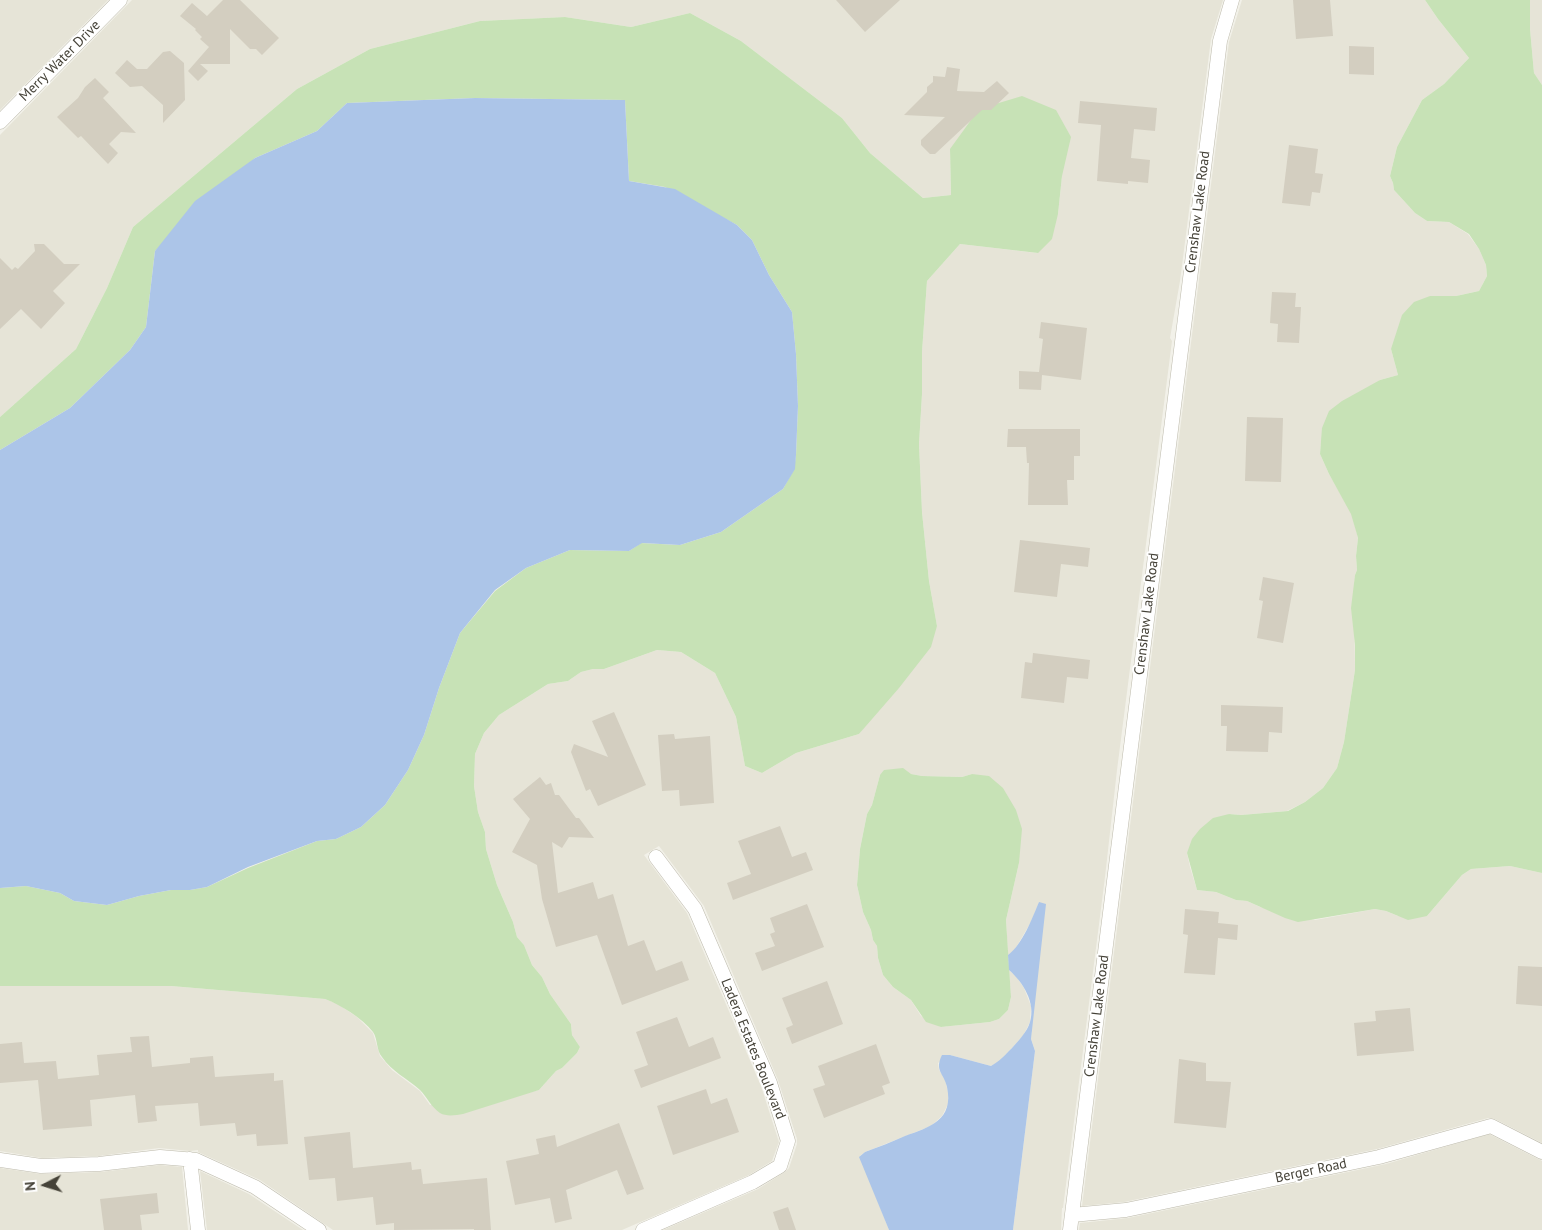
<!DOCTYPE html>
<style>
body{margin:0}
#map{position:relative;width:1542px;height:1230px;overflow:hidden;background:#f2f1e9;font-family:"PT Sans",sans-serif}
canvas{display:block}
.north{position:absolute;left:20px;top:1160px;width:50px;height:50px;-webkit-text-stroke:4px #fff;paint-order:stroke;rotate:265deg;font-size:14px;font-weight:700;line-height:20px;text-align:center;color:#454238}
.north::after{content:'';display:block;margin:auto;width:18px;height:22px;background:#454238;clip-path:polygon(50% 0,100% 100%,50% 72%,0 100%)}
</style>
<div id="map">
<canvas width="1542" height="1230"></canvas>
<div class="north">N</div>
</div>
<script>
const ctx = document.querySelector('canvas').getContext('2d');
ctx.lineJoin = 'round';
function paint(path, color) { ctx.fillStyle = color; ctx.fill(path, 'evenodd'); }
function strokePath(path, color, width, dash) { ctx.strokeStyle = color; ctx.lineWidth = width; ctx.lineCap = dash ? 'butt' : 'round'; ctx.setLineDash(dash || []); ctx.stroke(path); }
function write(font, color, halo, rows, align = 'center') {
  ctx.font = font + ' "PT Sans",sans-serif'; ctx.lineWidth = 4; ctx.setLineDash([]); ctx.textBaseline = 'middle'; ctx.strokeStyle = halo; ctx.fillStyle = color; for (const [text, x, y, turn = 0] of rows) {
    ctx.save(); ctx.translate(x, y); ctx.rotate((+turn || 0) * Math.PI / 180); ctx.textAlign = isNaN(turn) ? turn : align; if (halo) ctx.strokeText(text, 0, 0); ctx.fillText(text, 0, 0); ctx.restore();
  }
}
paint(new Path2D(`
 M0,0H108L0,110Z
 M132,0H1223L1211,39L1180,281L1170,338L1172,341L1117,770L1105,877L1063,1208H1062L1061,1230H1013L1035,1051L1031,1039L1039,902L1031,922L1014,951L1008,955L1006,920L1019,863L972,774L962,777L922,776L911,774L880,775L872,805L867,814L860,849L857,885L863,912L871,930L873,940L877,946L878,958L883,975L893,987L911,1000L921,1016L941,1027L990,1022L999,1019L1008,1010L1011,997L1009,970L1016,976L1024,988L1031,1006L1030,1022L1023,1036L999,1062L991,1066L950,1055L938,1063L939,1070L945,1079L948,1092V1104L942,1116L931,1126L865,1152L860,1156L889,1230H663L758,1189L785,1172L789,1168L797,1144V1139L778,1080L704,906L659,846L644,855L687,913L761,1086L779,1142L772,1161L749,1175L622,1230H333L260,1180L198,1152V1150L190,1151L159,1148L99,1156L42,1158L0,1151V986H171L325,999L338,1004L357,1017L373,1033L380,1056L392,1070L420,1091L430,1105L526,1093L539,1090L556,1071L562,1068L577,1053L580,1047L572,1035L571,1024L550,994L542,977L532,965L524,945L517,937L513,922L497,885L486,849L485,832L478,812L474,786L475,754L484,733L499,715L548,684L568,681L581,672L593,669H604L657,650L681,652L715,673L736,717L745,766L762,773L796,753L859,734L937,626L929,581L922,512L919,444L922,394V352L927,281L960,244L1037,253L1058,214L1062,176L950,149L951,195L923,198L870,153L842,118L741,41L690,13L631,27L565,17L480,21L370,49L297,89L133,227L107,288L76,349L0,417V135Z
 M1242,0H1425L1438,19L1469,58L1444,84L1422,100L1397,147L1390,176L1393,183L1394,190L1415,213L1427,221L1449,222L1468,234L1479,249L1486,265L1487,276L1479,291L1456,296H1430L1391,349L1398,375L1380,380L1321,442L1320,454L1329,474L1352,514L1358,538L1356,556L1357,570L1355,575L1354,589L1355,670L1344,742L1337,768L1323,788L1305,802L1287,811L1241,815L1229,814L1187,853L1190,867L1197,890L1216,892L1236,900L1247,901L1260,907L1315,920L1375,909L1386,911L1398,916H1427L1462,875L1471,869L1510,866L1542,873V1143L1495,1119L1488,1118L1377,1149L1124,1202L1082,1206L1229,42Z
 M1530,0H1542V85L1534,73L1530,29Z
 M1489,1134L1542,1161V1230H1079L1080,1223L1128,1218L1386,1164Z
 M160,1165L182,1167L188,1230H0V1168L41,1174L100,1172Z
 M200,1171L249,1194L303,1230H207Z`), '#e6e4d7');
paint(new Path2D(`
 M1425,0H1530V29L1534,73L1542,85V873L1510,866L1471,869L1462,875L1427,916L1408,920L1386,911L1375,909L1298,922L1285,918L1247,901L1236,900L1216,892L1197,890L1187,853L1192,839L1200,829L1213,818L1229,814L1241,815L1288,811L1305,802L1323,788L1337,768L1344,742L1355,670V645L1351,608L1355,575L1357,570L1356,556L1358,538L1351,514L1329,474L1320,454L1322,428L1329,411L1342,401L1380,380L1398,375L1391,349L1402,315L1414,302L1430,296H1456L1479,291L1487,276L1486,265L1479,249L1469,234L1449,222L1427,221L1415,213L1394,190L1393,183L1390,176L1397,147L1422,100L1444,84L1469,58L1438,19Z
 M690,13L741,41L842,118L870,153L923,198L951,195L950,149L979,109L1022,96L1056,110L1071,137L1062,176L1058,214L1052,239L1038,253L960,244L927,281L922,352V394L919,444L922,512L929,581L937,626L931,647L899,688L859,734L796,753L762,773L745,766L736,717L715,673L681,652L657,650L604,669H593L581,672L568,681L548,684L499,715L484,733L475,754L474,786L478,812L485,832L486,849L497,885L513,922L517,937L524,945L532,965L542,977L550,994L571,1024L572,1035L580,1047L577,1053L562,1068L556,1071L539,1090L463,1114C456,1115 447,1117 440,1113C431,1107 427,1097 420,1090C407,1078 392,1072 382,1057C376,1050 378,1039 373,1032C362,1018 341,1005 325,999L171,986H0V888L26,886L60,893L74,901L107,905L139,896L171,890H190L207,887L248,868L317,841L336,839L361,827L385,805L408,770L424,735L439,688L460,633L495,591L526,568L570,550L629,551L641,543L680,545L721,532L783,489L794,469L796,455L798,406L796,354L792,312L769,275L752,240L737,225L665,187L629,181L625,100L475,98L347,103L317,131L255,158L155,251L146,327L130,350L70,408L0,450V417L76,349L107,288L133,227L297,89L370,49L480,21L565,17L631,27Z
 M903,768L911,774L922,776L962,777L972,774L989,776L1003,788L1016,810L1022,829L1019,863L1006,920L1011,997L1008,1010L999,1019L990,1022L941,1027L926,1022L911,1000L893,987L883,975L878,958L877,946L873,940L871,930L863,912L857,885L860,849L867,814L872,805L880,775L884,770Z`), '#c7e2b6');
paint(new Path2D(`
 M475,98L625,100L629,181L675,189L737,225L752,240L769,275L792,312L796,354L798,406L796,455L795,469L783,489L721,532L680,545L642,543L629,551L570,550L526,568L495,590L460,633L439,688L424,735L408,770L385,805L361,827L336,839L317,841L248,867L207,887L190,890H171L139,896L107,905L74,901L60,893L26,886L0,888V450L70,408L130,350L146,327L155,251L195,201L255,158L317,131L347,103Z
 M1039,902L1046,904L1031,1039L1035,1051L1013,1230H889L859,1157L865,1152C878,1147 892,1142 905,1136C930,1127 954,1120 947,1087C944,1073 934,1071 942,1055H950L991,1066C1000,1061 1005,1055 1012,1048C1019,1040 1027,1032 1030,1022C1036,1003 1023,982 1009,970L1008,955C1023,944 1032,918 1039,902Z`), '#acc5e8');
paint(new Path2D(`
 M223,0H240L279,38L262,55L256,49H250L230,29V64H200L208,71L198,81L188,71L209,47L200,39L202,37L195,30L196,29L180,16L192,3L207,16Z
 M836,0H900L865,32Z
 M1293,0H1330L1333,36L1296,39Z
 M1349,46L1374,47V75L1349,74Z
 M170,51L184,63L185,100L163,123V105L142,86L130,87L115,73L127,60L137,69H147L163,52Z
 M947,67L960,69L957,91L984,92L997,81L1009,93L991,110H982L935,154H930L921,145V140L945,117L904,115L927,92V87L933,82V76L945,77Z
 M95,78L109,92L103,98L136,133L121,132L109,144L118,153L108,164L81,136L78,138L57,117L78,98L85,87Z
 M1080,101L1157,108L1155,131L1134,129L1131,158L1150,160L1148,183L1128,181V184L1097,181L1101,125L1078,123Z
 M1289,145L1318,149L1315,173L1323,174L1320,193L1312,192L1310,206L1282,203Z
 M34,244H44L64,264H80L53,291L65,303L41,329L21,309L0,329V258L12,270L15,267L18,269L35,251Z
 M1272,292L1296,293L1295,307H1301L1299,343L1277,342L1278,324L1270,323Z
 M1041,322L1087,328L1081,380L1042,375L1041,390L1019,389V371L1039,372L1043,339L1039,338Z
 M1247,417L1283,418L1281,482L1245,481Z
 M1008,429H1080V456H1074V480H1067L1068,505H1028L1029,463H1027L1026,447H1007Z
 M1020,540L1090,548L1088,567L1061,564L1057,597L1014,592Z
 M1263,577L1294,583L1283,643L1257,638L1263,601L1259,600Z
 M1033,653L1090,660L1088,679L1067,677L1064,703L1021,698L1025,662L1032,663Z
 M1221,705L1283,707L1282,733L1269,732L1268,752L1226,751L1227,726H1221Z
 M614,712L646,785L598,806L590,789L586,791L571,752L574,744L608,757L592,721Z
 M674,734L675,739L710,736L714,803L680,806L679,790L662,791L658,735Z
 M540,777L546,785L551,783L555,795H559L576,818H579L594,838L569,837L562,848L552,842L558,893L593,882L598,899L613,894L628,946L644,940L656,971L682,961L689,980L622,1005L597,935L556,947L542,899L537,865L512,852L530,819L513,799Z
 M780,826L792,857L806,852L813,870L733,900L727,883L751,874L738,841Z
 M807,904L824,947L762,971L755,953L775,946L770,934L775,932L770,918Z
 M1185,909L1219,912L1218,923L1238,925L1237,940L1218,938L1215,975L1184,973L1188,935L1183,934Z
 M1518,966L1542,967V1006L1516,1004Z
 M827,981L843,1024L792,1044L786,1028L793,1025L782,998Z
 M1410,1008L1414,1051L1357,1056L1354,1023L1376,1021L1375,1011Z
 M677,1017L689,1047L713,1037L721,1058L641,1088L634,1070L648,1065L636,1032Z
 M149,1036L152,1067L190,1063V1058L213,1056L215,1077L274,1073V1081L283,1080L288,1144L257,1146L256,1134L237,1136L235,1123L200,1126L198,1103L155,1106L157,1121L138,1123L135,1095L90,1100L92,1126L43,1130L38,1080L0,1083V1044L22,1042L24,1063L56,1061L58,1079L99,1075L97,1055L132,1052L130,1037Z
 M876,1044L890,1083L882,1086L885,1094L824,1118L813,1089L825,1085L818,1066Z
 M1179,1059L1206,1063V1081L1231,1082L1226,1128L1174,1123Z
 M706,1089L711,1104L727,1098L739,1132L673,1155L657,1106Z
 M619,1123L644,1189L627,1195L617,1170L566,1190L572,1219L555,1223L550,1198L515,1205L506,1161L539,1154L536,1139L555,1135L557,1147Z
 M350,1132L353,1168L411,1162L412,1170L421,1169L423,1184L487,1178L491,1230H474V1229L394,1230V1223L376,1225L373,1197L337,1201L335,1178L309,1180L304,1137Z
 M157,1193L159,1213L140,1215L142,1230H104L100,1199Z
 M788,1207L796,1230H779L773,1212Z`), '#d3cec0');
const minor = new Path2D(`
 M0,122L120,0
 M190,1159L198,1230
 M0,1160L41,1166L99,1164L160,1157L196,1160L255,1187L319,1230
 M1072,1215L1126,1210L1379,1157L1491,1126L1542,1152
 M643,1230L753,1182L780,1166L788,1141L770,1083L695,909L656,857
 M1070,1230L1220,41L1232,0`);
strokePath(minor, '#bdbaac', 15);
strokePath(minor, '#fff', 14);
write('14px', '#454238', '#fff', [
 ["Merry Water Drive",60,61,-45],
 ["Crenshaw Lake Road",1198,212,-83],
 ["Crenshaw Lake Road",1147,614,-83],
 ["Crenshaw Lake Road",1097,1016,-83],
 ["Ladera Estates Boulevard",753,1049,68],
 ["Berger Road",1311,1171,-12]
]);
</script>
